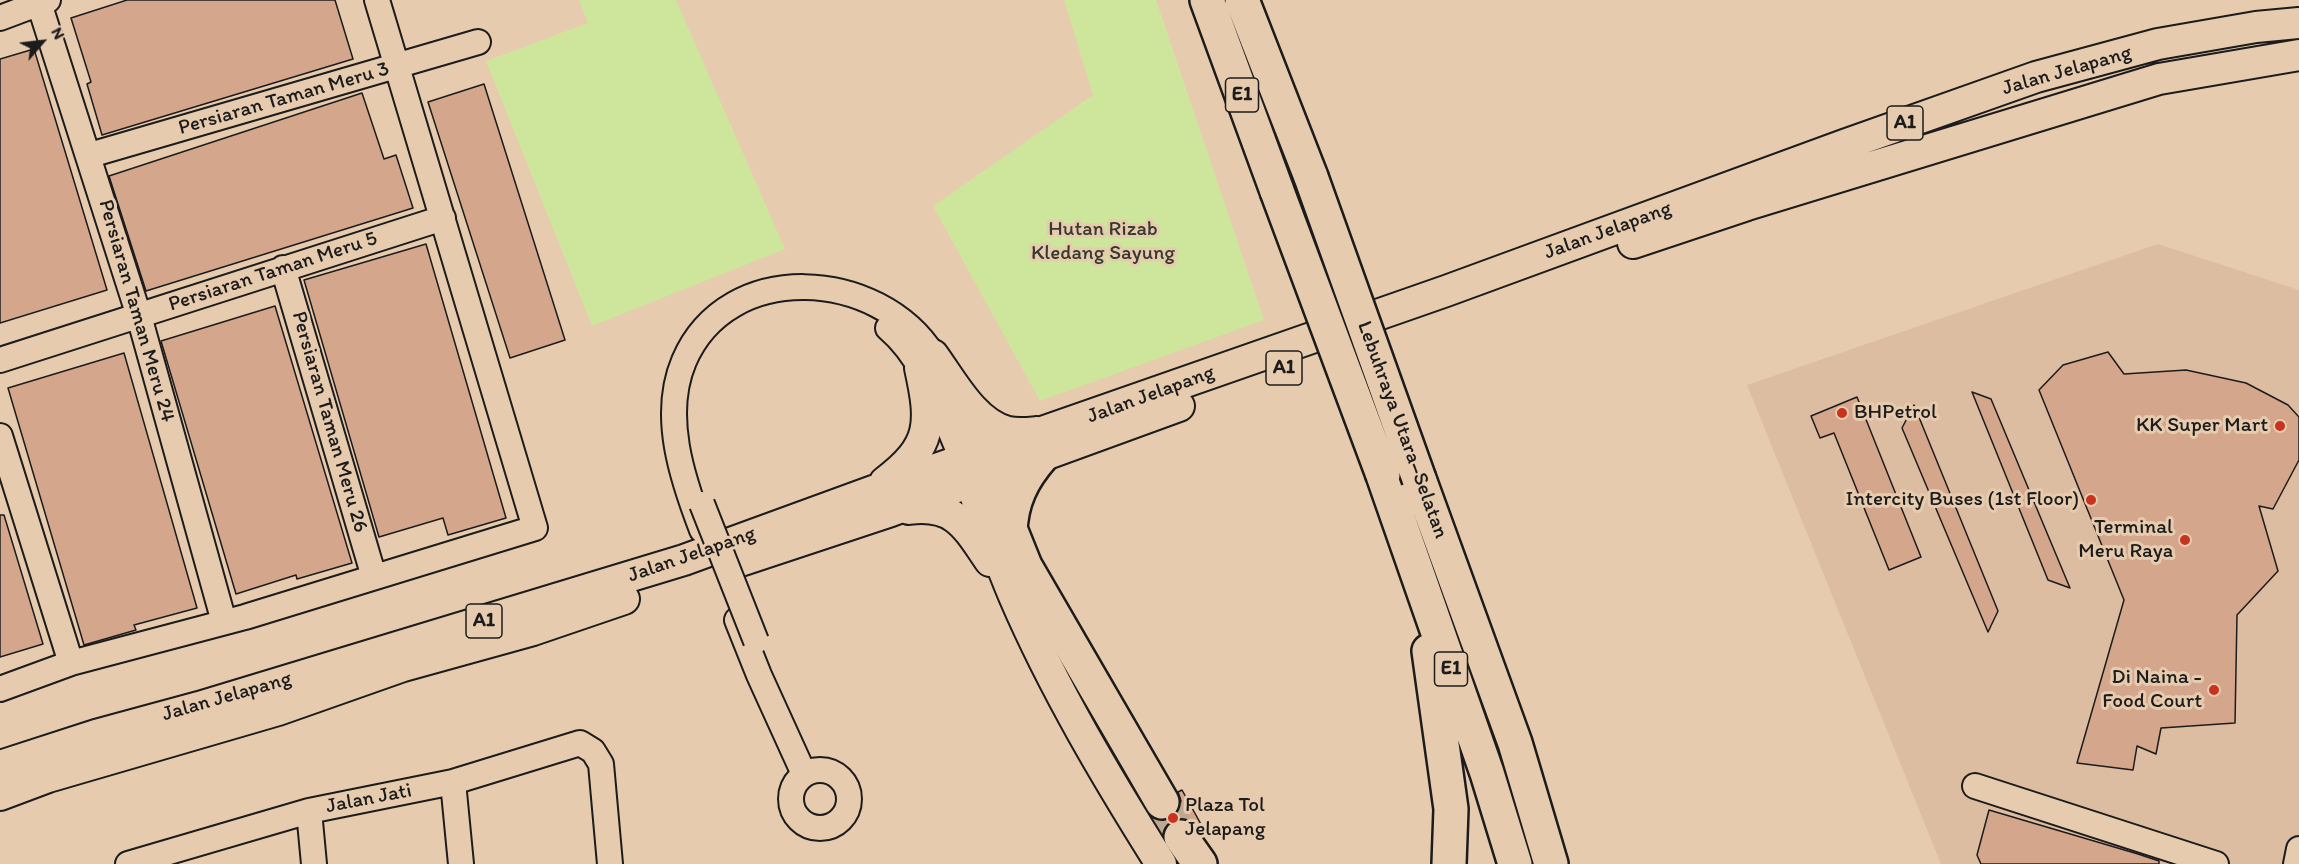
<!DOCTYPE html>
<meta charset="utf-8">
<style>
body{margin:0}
#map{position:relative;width:2299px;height:864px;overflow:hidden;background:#e7cbae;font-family:Itim,sans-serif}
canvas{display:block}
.north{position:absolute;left:12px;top:12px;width:60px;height:60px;-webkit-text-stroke:4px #e7cbae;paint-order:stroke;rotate:62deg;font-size:16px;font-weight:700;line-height:24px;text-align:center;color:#1c1c1c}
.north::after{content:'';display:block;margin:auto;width:21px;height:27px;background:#1c1c1c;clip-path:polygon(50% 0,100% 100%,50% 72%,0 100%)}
</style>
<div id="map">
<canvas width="2299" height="864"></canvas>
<div class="north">N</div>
</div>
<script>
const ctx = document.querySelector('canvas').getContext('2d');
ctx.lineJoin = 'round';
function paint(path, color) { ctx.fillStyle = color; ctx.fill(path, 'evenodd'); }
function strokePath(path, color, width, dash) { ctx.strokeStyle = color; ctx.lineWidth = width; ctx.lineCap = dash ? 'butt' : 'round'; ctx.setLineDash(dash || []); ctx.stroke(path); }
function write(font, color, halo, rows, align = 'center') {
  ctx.font = font + ' Itim,sans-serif'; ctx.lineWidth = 6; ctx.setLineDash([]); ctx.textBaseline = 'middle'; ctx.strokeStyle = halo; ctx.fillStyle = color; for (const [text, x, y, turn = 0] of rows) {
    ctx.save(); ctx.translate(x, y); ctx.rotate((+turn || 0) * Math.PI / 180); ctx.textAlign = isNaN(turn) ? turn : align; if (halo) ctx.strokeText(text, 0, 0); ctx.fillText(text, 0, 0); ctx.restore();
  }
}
paint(new Path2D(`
 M2158,244L2299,290V864H1941L1747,385Z`), '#ddbda1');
paint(new Path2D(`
 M579,0H676L785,249L592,326L486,61L588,23Z
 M1064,0H1156L1264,320L1040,401L933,206L1093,95Z`), '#cde69c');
const building = new Path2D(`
 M127,0H335L353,59L102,135L87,84L91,82L71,18Z
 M34,49L107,290L0,323V59Z
 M484,84L565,340L510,358L428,102Z
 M362,93L384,159L396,155L413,208L146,291L109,176Z
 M426,244L506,518L448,535L443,518L379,537L304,280Z
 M275,306L352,563L297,579L296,575L236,594L161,341Z
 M2108,352L2124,374L2186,370L2246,383L2288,405L2299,417V460L2273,509L2259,506L2278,571L2237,615L2235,723L2161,728L2156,754L2137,746L2133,770L2077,763L2124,600L2039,390L2063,365Z
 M124,353L197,608L134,625L136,630L84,645L8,388Z
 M1972,392L1991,399L2070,588L2048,580Z
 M1857,397L1921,557L1889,570L1834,433L1820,438L1811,416Z
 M1914,405L1998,611L1988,632L1902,428Z
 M0,515H4L43,644L0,657Z
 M1182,790L1202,826L1198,828L1189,820L1179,818L1170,822L1163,835L1153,818L1163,821L1172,818L1178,811L1181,801L1178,792Z
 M1989,810L2138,854L2159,861V864H1981L1977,855Z`);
paint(building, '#d4a68b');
strokePath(building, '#1c1c1c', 1.5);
strokePath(new Path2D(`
 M1162,802L1181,837`), '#bea891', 33, [33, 16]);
const minor = new Path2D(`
 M39,3L139,316L224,622
 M0,18L48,0
 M90,155L478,42
 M283,268L374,577
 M888,328C926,360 943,416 963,461
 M0,360L443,218
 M0,436L71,663
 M702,530C682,478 661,415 684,361C728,258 879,269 933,355L980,454
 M737,620L759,675L804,774
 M0,689L71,663L245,617L535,528L377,0
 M791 799a29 29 0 1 1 58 0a29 29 0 1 1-58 0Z
 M453,782L461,864
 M1975,786L2216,864
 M309,811L314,864
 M128,864L309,811L453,782L580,743L593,751L601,764L610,864
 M2296,864L2299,849`);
const major = new Path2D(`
 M1633,243L1747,205L2159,79L2299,55
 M933,355C952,381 974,424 1008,432C1018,434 1027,433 1037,432
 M964,464C980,508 996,553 1014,596C1054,689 1107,778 1161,864
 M885,482C933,446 932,423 920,368
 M909,509C955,503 966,526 990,561
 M740,561L891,511L1179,406
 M0,766L96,735L199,707L684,560L873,491L1446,291L1844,145L2036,77L2158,44L2256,27L2299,23
 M0,795L48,777L278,710L403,666L533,630L624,599`);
const highway = new Path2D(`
 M1207,0L1277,191
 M1242,0L1311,177
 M980,454L1025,566L1162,802
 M1383,475L1487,773L1515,864
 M1419,479L1515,743L1551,864
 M1010,532C1011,501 1022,479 1042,456
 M1429,651L1451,809L1449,864
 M1181,837L1200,864`);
strokePath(minor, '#1c1c1c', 28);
strokePath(major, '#1c1c1c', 34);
strokePath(highway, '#1c1c1c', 38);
strokePath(minor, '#e7cbae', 24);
strokePath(major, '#e7cbae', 30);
strokePath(highway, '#e7cbae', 33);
const minorBridge = new Path2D(`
 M702,504L756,641`);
const highwayBridge = new Path2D(`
 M1311,177L1419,479
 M1277,191L1383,475`);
strokePath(minorBridge, '#1c1c1c', 28, []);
strokePath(highwayBridge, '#1c1c1c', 38, []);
strokePath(minorBridge, '#e7cbae', 24);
strokePath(highwayBridge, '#e7cbae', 33);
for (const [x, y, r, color] of [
 [1842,413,6,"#c8321e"],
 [2280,426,6,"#c8321e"],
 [2091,500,6,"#c8321e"],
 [2185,540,6,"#c8321e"],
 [2214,690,6,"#c8321e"],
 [1173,818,6,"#c8321e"]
]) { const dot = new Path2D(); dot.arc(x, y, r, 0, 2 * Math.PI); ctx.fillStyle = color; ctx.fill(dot); strokePath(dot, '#e7cbae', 2); }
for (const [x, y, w] of [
 [1242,95,33],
 [1905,123,36],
 [1284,368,36],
 [484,621,36],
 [1451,669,33]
]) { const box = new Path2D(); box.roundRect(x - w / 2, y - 17, w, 34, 4.5); ctx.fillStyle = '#e7cbae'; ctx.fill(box); strokePath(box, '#1c1c1c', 1.5); }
write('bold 20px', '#1c1c1c', null, [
 ["E1",1242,95],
 ["A1",1905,123],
 ["A1",1284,368],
 ["A1",484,621],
 ["E1",1451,669]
]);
write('21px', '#1c1c1c', '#e7cbae', [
 ["Jalan Jelapang",2067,71,-16],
 ["Persiaran Taman Meru 3",284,99,-16],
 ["Jalan Jelapang",1608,231,-20],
 ["Persiaran Taman Meru 5",273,272,-18],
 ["Persiaran Taman Meru 24",136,311,74],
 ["Jalan Jelapang",1151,395,-20],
 ["Persiaran Taman Meru 26",329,422,74],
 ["Lebuhraya Utara–Selatan",1402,430,70],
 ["Jalan Jelapang",692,555,-19],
 ["Jalan Jelapang",227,697,-16],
 ["Jalan Jati",369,799,-11]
]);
write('21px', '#373a2f', '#e7cbae', [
 ["Hutan Rizab",1103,230],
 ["Kledang Sayung",1103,254]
]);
write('21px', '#1c1c1c', '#e7cbae', [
 ["BHPetrol",1854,413,"left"],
 ["KK Super Mart",2268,426],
 ["Intercity Buses (1st Floor)",2079,500],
 ["Terminal",2173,528],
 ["Meru Raya",2173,552],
 ["Di Naina -",2202,678],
 ["Food Court",2202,702],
 ["Plaza Tol",1185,806,"left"],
 ["Jelapang",1185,830,"left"]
], 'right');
</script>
